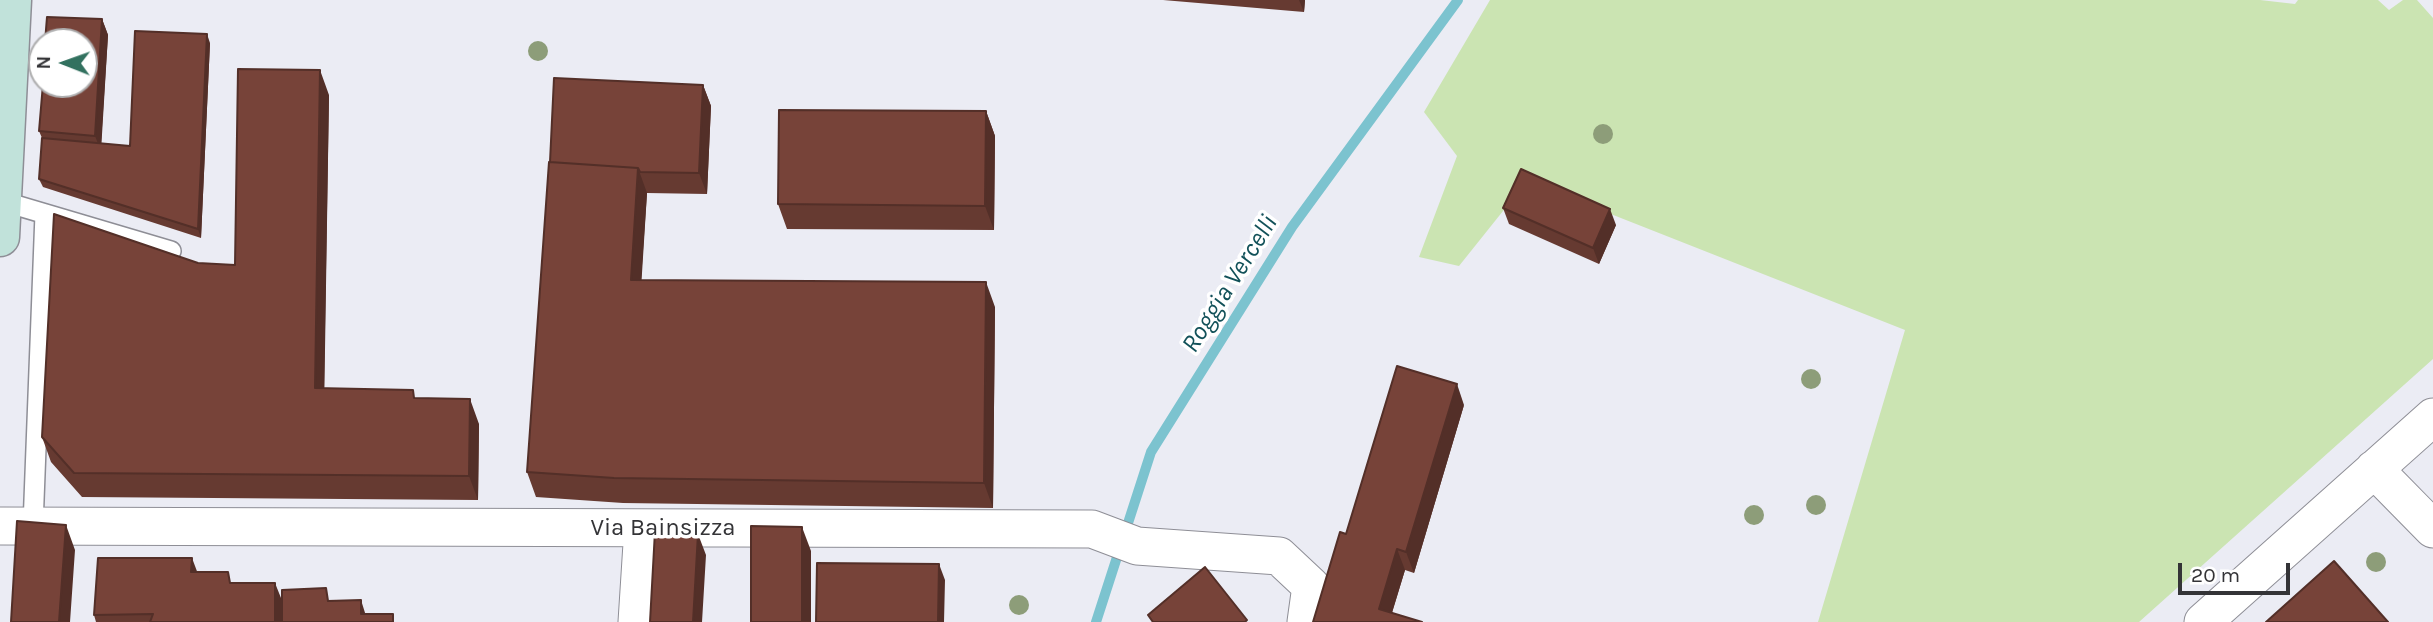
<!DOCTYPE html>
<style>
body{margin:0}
#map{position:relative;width:2433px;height:622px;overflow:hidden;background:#ebecf4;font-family:Karla,sans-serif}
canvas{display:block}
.north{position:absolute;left:28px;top:28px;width:70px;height:70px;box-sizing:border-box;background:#fff;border:2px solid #aeaeaf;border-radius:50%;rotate:271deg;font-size:19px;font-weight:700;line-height:28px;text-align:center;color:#343437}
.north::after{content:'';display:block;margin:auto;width:24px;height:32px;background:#32715f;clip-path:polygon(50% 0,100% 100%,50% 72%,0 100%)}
.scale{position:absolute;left:2178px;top:563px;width:112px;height:32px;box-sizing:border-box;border:4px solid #343437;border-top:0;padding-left:9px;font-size:21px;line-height:24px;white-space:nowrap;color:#343437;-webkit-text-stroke:5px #fff;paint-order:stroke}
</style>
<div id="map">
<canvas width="2433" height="622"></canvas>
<div class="north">N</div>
<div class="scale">20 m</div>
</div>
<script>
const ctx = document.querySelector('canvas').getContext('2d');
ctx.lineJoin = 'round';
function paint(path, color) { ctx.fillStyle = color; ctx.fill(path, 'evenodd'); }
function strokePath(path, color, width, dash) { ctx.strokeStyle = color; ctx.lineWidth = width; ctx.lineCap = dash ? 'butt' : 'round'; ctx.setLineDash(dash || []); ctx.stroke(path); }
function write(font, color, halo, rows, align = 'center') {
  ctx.font = font + ' Karla,sans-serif'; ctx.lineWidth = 7; ctx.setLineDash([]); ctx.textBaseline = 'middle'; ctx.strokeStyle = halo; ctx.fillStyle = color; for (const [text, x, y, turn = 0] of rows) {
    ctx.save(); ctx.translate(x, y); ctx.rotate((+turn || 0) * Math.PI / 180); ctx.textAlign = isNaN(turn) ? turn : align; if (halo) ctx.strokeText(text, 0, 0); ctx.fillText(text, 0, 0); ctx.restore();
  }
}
paint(new Path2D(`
 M1490,0H2260L2295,4L2298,0H2378L2389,10L2403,0H2417L2433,18V359L2139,622H1818L1905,330L1527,181L1459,266L1419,257L1457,156L1424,112Z`), '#cbe4b2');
strokePath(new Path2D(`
 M1096,622L1151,452L1292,227L1458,0`), '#7cc3cf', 10);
const lane = new Path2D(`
 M2,201L171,251
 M33,526L45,214`);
const street = new Path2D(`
 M2374,469L2433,529
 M0,526L1092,529L1137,546L1279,556L1311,586L1306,622
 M637,622L643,528
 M2203,622L2433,417`);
const secondary = new Path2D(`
 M0,237L12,0`);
strokePath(lane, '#8e8e96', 22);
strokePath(street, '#8e8e96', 39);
strokePath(secondary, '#8e8e96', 41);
strokePath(lane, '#fff', 19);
strokePath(street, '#fff', 37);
strokePath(secondary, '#c1e2da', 38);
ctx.fillStyle = '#8d9d79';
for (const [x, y] of [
 [538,51],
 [1603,134],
 [1811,379],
 [1816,505],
 [1754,515],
 [2376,562],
 [1019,605]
]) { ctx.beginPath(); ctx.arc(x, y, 10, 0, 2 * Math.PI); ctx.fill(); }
paint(new Path2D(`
 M1163,0H1305L1304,12Z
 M102,19L108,35L101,143L130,146L210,43L201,238L43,187L39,179L42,138L39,131Z
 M703,85L711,106L707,194L647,193L641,280L995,307L993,508L623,503L536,497L527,472L550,162Z
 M329,95L324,388L416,398L479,424L478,500L82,497L51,462L42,437L235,265Z
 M986,111L995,136L994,230L787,229L778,204Z
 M1503,208L1616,225L1599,264L1509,224Z
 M1464,405L1414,573L1405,570L1392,613L1313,622Z
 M197,572L281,598V622H96L94,615Z`), '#663a31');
paint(new Path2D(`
 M1299,0H1305L1304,12Z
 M102,19L108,35L101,151L95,136Z
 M207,34L210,43L201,238L198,229Z
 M320,70L329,95L324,413L315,388Z
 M703,85L711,106L707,194L699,173Z
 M986,111L995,136L994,230L985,206Z
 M638,168L647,193L640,305L631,280Z
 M1610,209L1616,225L1599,264L1593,248Z
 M986,282L995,307L993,508L984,483Z
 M1457,384L1464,405L1414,573L1406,552Z
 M470,399L479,424L478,500L469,476Z
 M66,525L75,550L70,622H59Z
 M802,527L811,551V622H802Z
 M698,534L706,555L702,622H693Z
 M1397,549L1405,570L1389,622L1379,609Z
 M192,558L198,574L191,572Z
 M939,564L945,580L944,622H938Z
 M275,583L281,598V622H275Z
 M361,600L366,616L361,614Z`), '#532f28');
const building = new Path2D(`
 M47,17L102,19L95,136L39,131L43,84H84V42H45Z
 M135,31L207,34L198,229L39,179L42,138L130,146Z
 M238,69L320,70L315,388L413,390L414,398L470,399L469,476L74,473L42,437L54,214L198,263L235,265Z
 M554,78L703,85L699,173L640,172L638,168L550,162Z
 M779,110L986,111L985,206L778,204Z
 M549,162L638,168L631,280L986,282L984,483L614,478L527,472Z
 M1521,169L1610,209L1593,248L1503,208Z
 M1397,366L1457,384L1406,552L1397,549L1379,609L1422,622H1313L1340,532L1346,534Z
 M17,521L66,525L59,622H11Z
 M751,526L802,527V622H751Z
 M655,531L698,534L693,622H650Z
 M98,558H192L191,572H228L230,583H275V622H150L153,614L94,615Z
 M2334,561L2388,622H2266Z
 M817,563L939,564L938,622H816Z
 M1205,567L1247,620L1245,622H1153L1148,615Z
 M326,588L328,601L361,600V614H393V622H282V590Z`);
paint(building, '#774339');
strokePath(building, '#532f28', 2);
write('24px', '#343437', '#fff', [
 ["Via Bainsizza",663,528]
]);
write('italic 26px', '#125159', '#fff', [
 ["Roggia Vercelli",1230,284,-58]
]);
</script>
